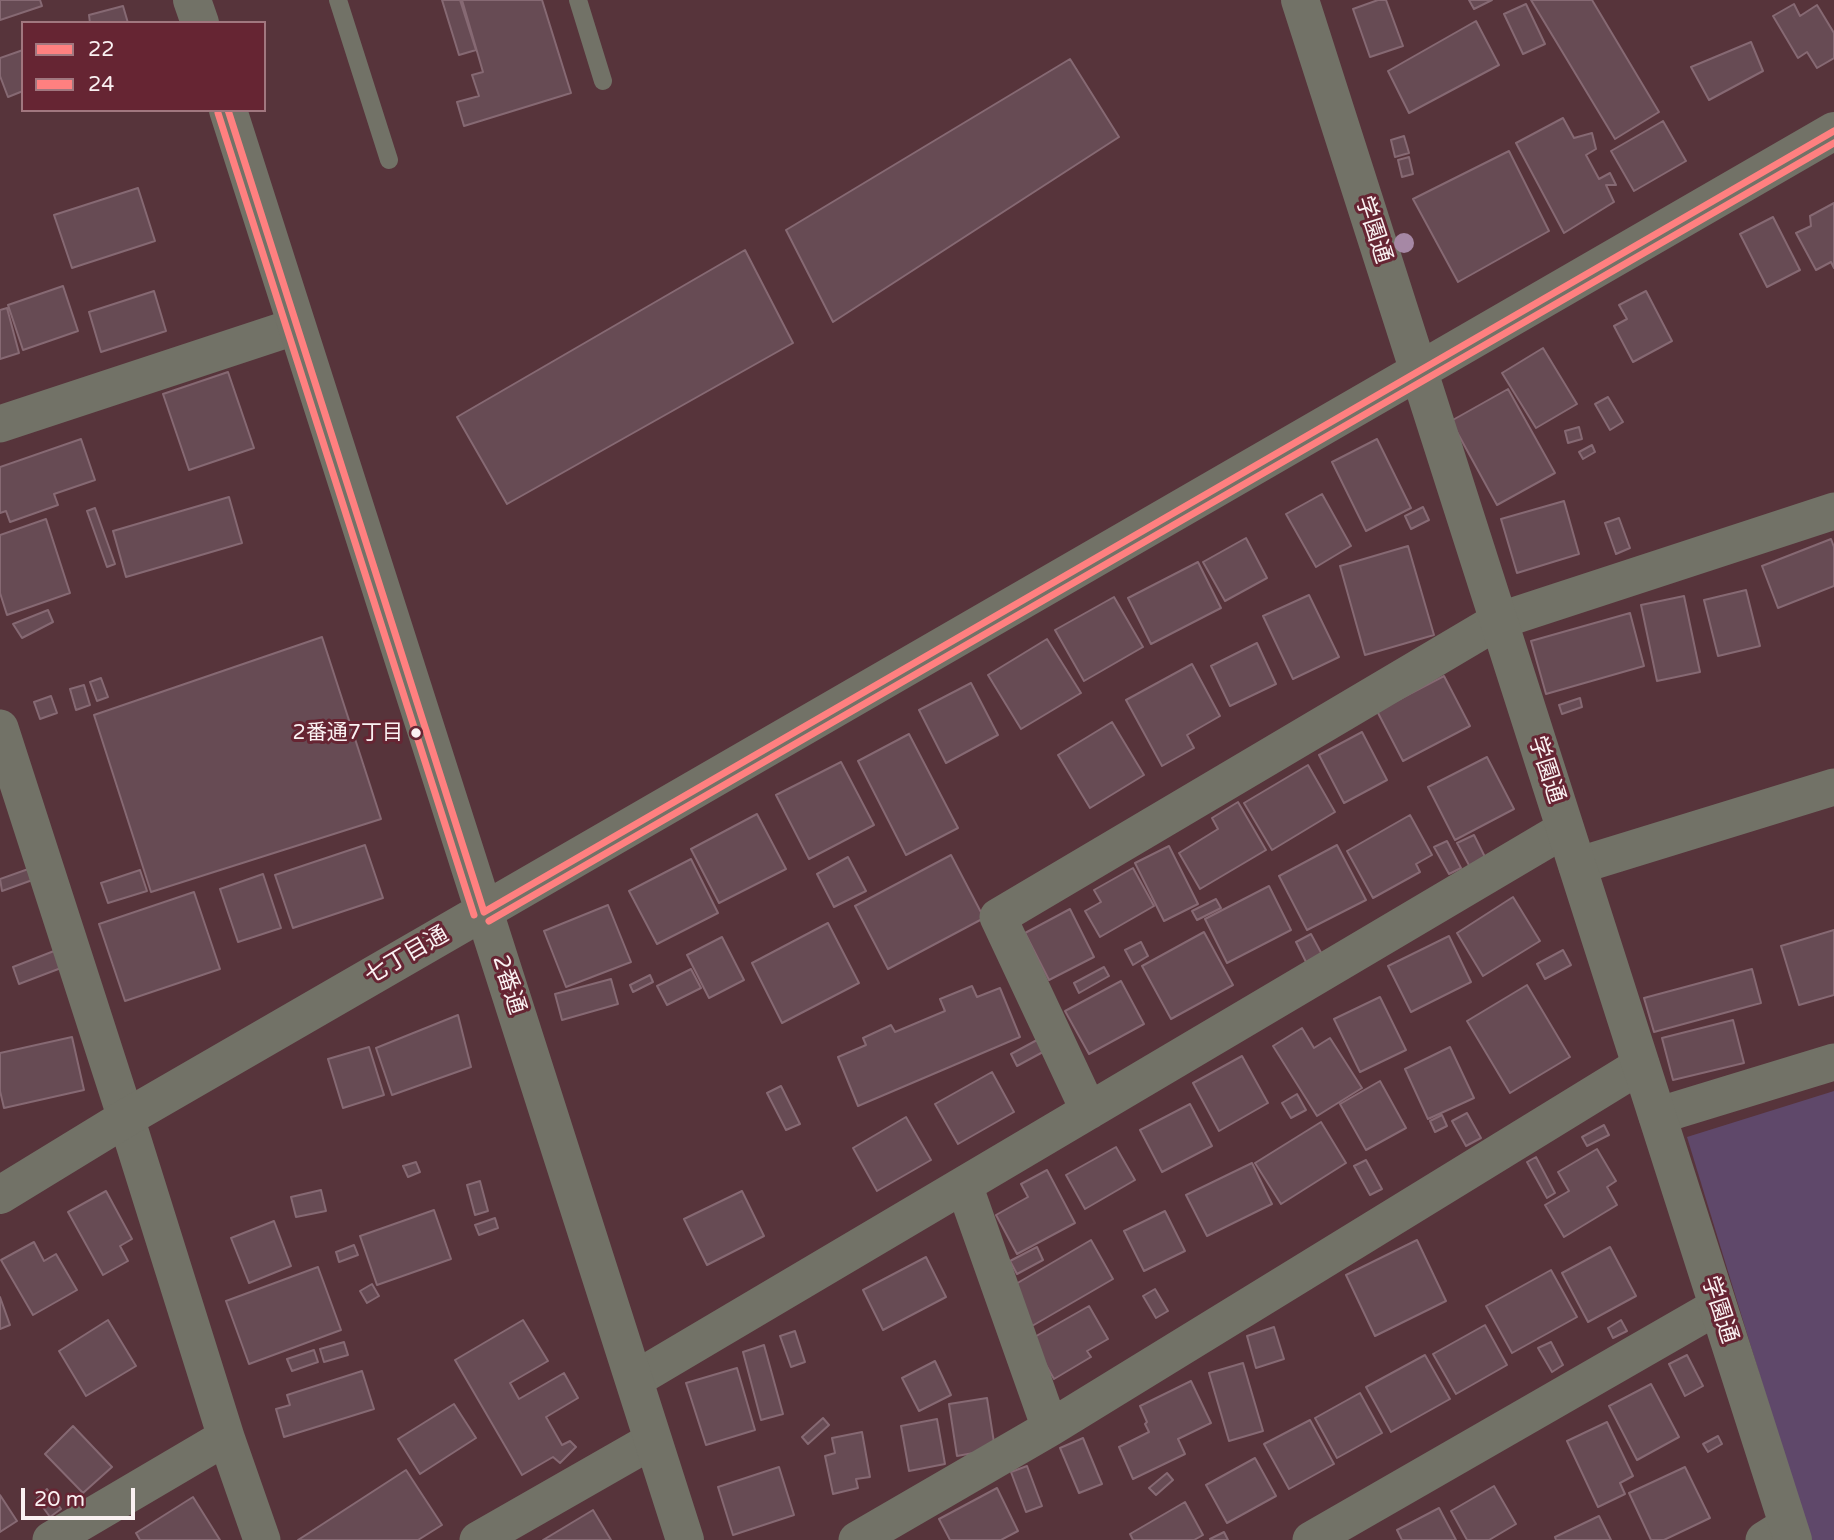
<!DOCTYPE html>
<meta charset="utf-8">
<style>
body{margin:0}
#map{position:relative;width:1834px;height:1540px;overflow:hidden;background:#57343b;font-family:"Varela Round",sans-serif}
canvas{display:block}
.legend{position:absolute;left:21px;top:21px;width:245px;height:91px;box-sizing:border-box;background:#662533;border:2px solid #a1777f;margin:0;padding:9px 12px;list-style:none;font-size:21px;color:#faf1f2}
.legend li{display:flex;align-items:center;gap:14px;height:35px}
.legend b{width:35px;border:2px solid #a1777f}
.scale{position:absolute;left:21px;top:1488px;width:114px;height:32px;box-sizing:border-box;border:4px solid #faf1f2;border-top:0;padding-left:9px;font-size:21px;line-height:24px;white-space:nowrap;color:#faf1f2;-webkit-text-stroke:5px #662533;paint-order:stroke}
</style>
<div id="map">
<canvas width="1834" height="1540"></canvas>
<ul class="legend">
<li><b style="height:9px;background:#ff8080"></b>22</li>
<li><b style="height:9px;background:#ff8080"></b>24</li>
</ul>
<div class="scale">20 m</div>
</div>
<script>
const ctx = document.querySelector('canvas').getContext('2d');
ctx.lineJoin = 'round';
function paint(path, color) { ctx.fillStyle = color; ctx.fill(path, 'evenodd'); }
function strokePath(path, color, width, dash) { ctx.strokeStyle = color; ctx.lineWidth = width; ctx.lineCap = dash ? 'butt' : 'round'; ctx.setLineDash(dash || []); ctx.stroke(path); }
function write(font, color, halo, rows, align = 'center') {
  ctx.font = font + ' "Varela Round","Noto Sans JP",sans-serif'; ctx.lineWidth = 6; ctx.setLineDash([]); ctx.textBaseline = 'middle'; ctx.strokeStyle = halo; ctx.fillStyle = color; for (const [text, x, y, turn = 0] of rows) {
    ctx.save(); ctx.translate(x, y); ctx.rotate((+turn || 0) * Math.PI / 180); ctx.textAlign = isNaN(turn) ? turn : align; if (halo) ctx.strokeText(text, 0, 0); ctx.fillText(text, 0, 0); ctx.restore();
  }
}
paint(new Path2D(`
 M1834,1091V1540H1810L1687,1137Z`), '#5f486a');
const building = new Path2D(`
 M0,0H40L42,6L0,20Z
 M442,0H460L476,50L459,55Z
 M462,0H542L571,93L464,126L457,102L479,96L472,75L483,72Z
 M1378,0H1386L1403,46L1370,57L1353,9Z
 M1469,0H1492L1474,9Z
 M1531,0H1592L1659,112L1615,139Z
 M1526,4L1545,44L1523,54L1504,14Z
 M1794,4L1800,16L1817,5L1834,33V58L1817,68L1807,52L1798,58L1773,16Z
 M123,6L128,23H90L89,15Z
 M1476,21L1499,65L1409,113L1388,71Z
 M1751,42L1763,71L1709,100L1691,67Z
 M23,50V91L8,97L0,76V58Z
 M1070,59L1119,137L833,322L786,230Z
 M1563,118L1574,138L1592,133L1596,149L1586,155L1599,179L1610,173L1616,185H1606L1614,202L1564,233L1516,143Z
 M1663,121L1686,161L1634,191L1611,151Z
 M1404,136L1409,153L1395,157L1391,140Z
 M1509,151L1549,231L1458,282L1413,199Z
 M1409,157L1413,174L1402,177L1398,160Z
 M138,188L155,241L72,268L54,215Z
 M1834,203V268L1831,262L1816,270L1796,233L1811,226L1810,216Z
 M1773,217L1800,270L1767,287L1740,234Z
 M745,250L793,343L507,504L457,417Z
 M63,286L78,331L23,350L8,305Z
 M154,291L166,331L101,352L89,312Z
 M1646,291L1672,341L1633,362L1614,326L1627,319L1619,305Z
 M7,308L19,353L0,359V310Z
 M1543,348L1577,404L1536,428L1502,373Z
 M228,372L254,448L189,470L163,394Z
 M1508,389L1555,473L1497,505L1451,421Z
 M1608,397L1623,422L1610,430L1595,404Z
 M1579,427L1582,439L1568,443L1565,431Z
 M81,439L95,480L54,494L58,505L10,522L6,511L0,513V467Z
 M1377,439L1411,508L1366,531L1332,462Z
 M1592,445L1595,452L1583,459L1579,452Z
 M1322,494L1351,546L1316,567L1286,514Z
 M229,497L242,543L126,577L113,531Z
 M1564,501L1579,554L1517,573L1501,519Z
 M1423,507L1429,520L1411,529L1405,516Z
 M95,508L115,564L107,567L87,511Z
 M1619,518L1630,548L1616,554L1605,523Z
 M46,519L70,593L7,615L0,593V535Z
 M1246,538L1267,578L1225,601L1203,562Z
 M1831,539L1834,547V586L1778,608L1762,566Z
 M1408,546L1434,635L1365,655L1340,566Z
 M1198,562L1221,608L1151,644L1128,598Z
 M1746,590L1760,646L1718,656L1704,600Z
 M1309,595L1339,657L1293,679L1263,616Z
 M1684,596L1700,672L1657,681L1641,605Z
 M1114,597L1143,647L1084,681L1055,630Z
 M48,610L53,622L22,638L13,624Z
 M1630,613L1644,666L1546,694L1531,641Z
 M322,637L381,819L151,892L94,715Z
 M1047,639L1081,693L1021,729L988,675Z
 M1257,643L1276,684L1230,706L1211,666Z
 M1192,664L1220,716L1187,735L1194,748L1162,766L1126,700Z
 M1444,676L1470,726L1403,761L1377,711Z
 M101,678L108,697L97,701L90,682Z
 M971,683L998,735L946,763L919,710Z
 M84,685L90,705L76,710L70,689Z
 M51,696L57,713L40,719L34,702Z
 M1580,698L1582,707L1562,714L1559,705Z
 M1112,722L1144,775L1090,808L1058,755Z
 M1362,732L1387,780L1344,803L1319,755Z
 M909,734L958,828L906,855L858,761Z
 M1487,757L1514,809L1455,840L1428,787Z
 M841,762L874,825L809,859L776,795Z
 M1308,765L1335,812L1272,850L1244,803Z
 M1238,802L1266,850L1200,889L1179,853L1218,829L1212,818Z
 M757,814L786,869L719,903L691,849Z
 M1410,815L1432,855L1416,864L1420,872L1373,898L1347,851Z
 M1474,835L1486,859L1470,867L1457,843Z
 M1447,841L1461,868L1449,874L1434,847Z
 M365,845L383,898L293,928L275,875Z
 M1337,845L1366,900L1307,930L1279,876Z
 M1169,846L1198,904L1164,921L1135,863Z
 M951,855L984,918L888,969L855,906Z
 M848,857L866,891L834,907L817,874Z
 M691,859L718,913L657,944L629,891Z
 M34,867L38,878L2,891L0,879Z
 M1133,868L1154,906L1100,937L1085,911L1101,902L1094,890Z
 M140,870L147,891L108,903L101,883Z
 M263,874L281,928L238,942L220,889Z
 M1269,886L1291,930L1227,963L1205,919Z
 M194,892L220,969L125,1001L99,924Z
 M1513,897L1540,941L1483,976L1457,933Z
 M1216,899L1221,908L1197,920L1192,911Z
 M608,905L631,962L566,987L544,931Z
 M1070,909L1094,957L1049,980L1025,933Z
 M828,923L859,983L782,1023L752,963Z
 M1834,930V995L1799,1005L1781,946Z
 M1204,932L1233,985L1171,1019L1142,966Z
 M1311,934L1325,960L1309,968L1296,942Z
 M1449,936L1471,982L1411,1012L1388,966Z
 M722,937L744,980L709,998L687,955Z
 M1141,942L1148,956L1133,965L1125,950Z
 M1563,950L1571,965L1545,979L1537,964Z
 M54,951L61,968L19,984L13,967Z
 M1104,967L1109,976L1079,993L1074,983Z
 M691,969L701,988L667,1005L657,986Z
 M1752,969L1761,1003L1654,1032L1644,998Z
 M650,975L653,982L633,992L630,985Z
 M611,979L618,1004L562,1020L555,994Z
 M1121,981L1144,1024L1089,1054L1065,1011Z
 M1527,985L1570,1057L1510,1093L1467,1021Z
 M972,986L977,997L1000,988L1020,1037L858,1106L838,1057L866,1045L863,1038L891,1025L895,1032L945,1011L940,999Z
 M1380,997L1406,1050L1360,1072L1334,1019Z
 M458,1015L471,1067L392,1095L376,1048Z
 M1733,1020L1744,1063L1673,1080L1662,1038Z
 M1302,1028L1314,1048L1330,1038L1362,1088L1317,1116L1273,1046Z
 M72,1037L84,1090L4,1108L0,1091V1053Z
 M1037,1040L1043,1052L1017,1066L1011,1054Z
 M369,1047L384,1095L343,1108L328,1059Z
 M1450,1047L1474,1098L1428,1119L1405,1069Z
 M1242,1056L1268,1103L1219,1131L1193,1083Z
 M992,1072L1014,1112L958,1144L935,1104Z
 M1380,1081L1406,1128L1366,1150L1340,1104Z
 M781,1086L800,1124L786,1130L767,1093Z
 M1297,1094L1306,1110L1291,1118L1282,1103Z
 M1190,1104L1212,1146L1162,1172L1140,1130Z
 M1467,1113L1481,1138L1466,1146L1452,1121Z
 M1442,1115L1447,1126L1435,1132L1430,1121Z
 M906,1117L931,1160L877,1191L853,1148Z
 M1321,1122L1346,1163L1281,1204L1255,1163Z
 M1604,1125L1609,1135L1587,1146L1582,1137Z
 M1116,1147L1135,1180L1085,1209L1066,1175Z
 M1597,1149L1616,1181L1607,1187L1617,1205L1564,1237L1545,1205L1569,1191L1558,1172Z
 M1536,1157L1555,1193L1547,1198L1527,1162Z
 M1366,1160L1382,1189L1370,1195L1354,1166Z
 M416,1162L420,1172L408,1177L403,1166Z
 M1252,1163L1272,1204L1207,1236L1186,1195Z
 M1047,1170L1075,1223L1017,1254L996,1215L1028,1197L1021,1184Z
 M480,1181L488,1211L475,1215L467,1185Z
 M321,1190L326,1211L296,1217L291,1197Z
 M106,1191L132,1239L120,1246L128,1261L103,1275L68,1212Z
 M742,1191L764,1236L707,1265L684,1219Z
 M434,1210L451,1259L377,1285L360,1236Z
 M1165,1211L1185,1251L1144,1271L1124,1231Z
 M495,1218L498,1228L479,1235L475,1225Z
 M274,1221L291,1266L249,1283L231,1238Z
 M1091,1240L1113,1279L1032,1326L1009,1288Z
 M1417,1240L1446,1301L1375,1336L1346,1275Z
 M34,1242L44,1261L56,1254L77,1290L33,1315L1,1260Z
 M354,1245L358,1255L339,1262L336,1252Z
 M1037,1247L1043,1260L1017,1274L1010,1261Z
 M1610,1247L1636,1296L1588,1322L1562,1273Z
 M926,1257L946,1297L883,1330L863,1290Z
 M318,1267L341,1330L249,1364L226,1301Z
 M1551,1270L1577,1317L1512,1353L1486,1306Z
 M372,1284L379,1296L367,1303L360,1291Z
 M1155,1289L1168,1311L1156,1318L1143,1296Z
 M0,1297L10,1325L0,1329Z
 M1089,1306L1108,1339L1087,1351L1091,1357L1054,1379L1031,1339Z
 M108,1320L136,1366L86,1396L59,1351Z
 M523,1320L548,1361L510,1383L519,1399L564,1373L578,1398L546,1417L562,1445L570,1441L576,1447L560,1463L553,1457L522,1475L455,1360Z
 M1621,1320L1627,1331L1613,1338L1608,1328Z
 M1485,1325L1507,1365L1456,1394L1433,1354Z
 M1274,1327L1284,1359L1256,1368L1247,1336Z
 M795,1331L805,1362L791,1367L780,1336Z
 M344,1342L348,1355L324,1362L320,1349Z
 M1551,1342L1563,1365L1552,1372L1538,1348Z
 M764,1345L783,1414L761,1420L743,1352Z
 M314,1350L318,1362L292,1371L287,1359Z
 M1425,1355L1450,1399L1391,1432L1366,1387Z
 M1687,1355L1703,1386L1685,1396L1669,1364Z
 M935,1361L951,1395L919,1411L902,1378Z
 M1243,1363L1263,1431L1229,1441L1209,1373Z
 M737,1368L755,1430L706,1445L686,1383Z
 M362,1371L374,1409L284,1437L276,1409L290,1405L287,1395Z
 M1191,1381L1211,1423L1178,1439L1185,1454L1133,1479L1119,1447L1149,1432L1145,1424L1147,1422L1140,1406Z
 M1651,1384L1679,1437L1637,1460L1609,1406Z
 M1360,1393L1382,1433L1337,1458L1315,1418Z
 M987,1398L995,1449L957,1456L949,1404Z
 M454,1404L476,1438L420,1474L398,1439Z
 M823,1418L829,1425L808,1444L802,1437Z
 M937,1419L945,1464L909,1471L901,1426Z
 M1310,1420L1334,1464L1289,1489L1264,1444Z
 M1607,1422L1633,1476L1620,1483L1625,1494L1598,1507L1567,1441Z
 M73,1426L112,1467L83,1493L45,1454Z
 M862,1432L870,1477L856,1479L858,1488L833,1494L825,1456L835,1453L832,1438Z
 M1718,1436L1722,1444L1708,1452L1703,1444Z
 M1083,1438L1102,1484L1079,1493L1060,1448Z
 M1255,1458L1276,1496L1227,1523L1206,1485Z
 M1027,1466L1042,1506L1026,1512L1011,1472Z
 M779,1467L794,1515L733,1535L718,1487Z
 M1685,1467L1710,1518L1664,1540H1651L1629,1493Z
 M406,1470L442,1525L418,1540H298Z
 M1167,1473L1173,1480L1156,1495L1149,1488Z
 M1494,1486L1516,1524L1489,1540H1467L1451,1511Z
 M997,1488L1018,1531L1001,1540H950L939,1519Z
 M47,1489L61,1509L50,1517L37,1499Z
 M0,1495L17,1521L0,1532Z
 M193,1497L220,1540H140L136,1533Z
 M1185,1502L1203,1535L1194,1540H1133L1130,1534Z
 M1439,1508L1456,1540H1402L1397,1530Z
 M593,1510L611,1540H543Z
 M1599,1516L1611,1540H1556L1555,1537Z
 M1224,1532L1228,1540H1211L1210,1539Z`);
paint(building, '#674b54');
strokePath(building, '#866973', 2);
strokePath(new Path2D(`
 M338,0L389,160
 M578,0L603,81`), '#727267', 18);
strokePath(new Path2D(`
 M0,424L297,326
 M0,728L126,1118L226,1437L262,1540
 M1577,866L1834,787
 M1089,1111L998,917L1498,621L1834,511
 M1657,1116L1834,1062
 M964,1185L1050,1428
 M634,1380L1565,829
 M51,1540L226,1437
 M478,1540L653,1440
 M857,1540L1050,1428L1641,1065
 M1311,1540L1718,1306
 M1764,1540L1788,1525`), '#727267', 37);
strokePath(new Path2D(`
 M192,0L200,23
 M1300,0L1793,1540
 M228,110L685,1540
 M0,1195L126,1118L1834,131`), '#727267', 38);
strokePath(new Path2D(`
 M228,110L484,912
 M484,912L1834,131`), '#ff8080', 7);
strokePath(new Path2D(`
 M218,113L474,915
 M489,921L1834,143`), '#ff8080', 7);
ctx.fillStyle = '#a688a5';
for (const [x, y] of [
 [1404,243]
]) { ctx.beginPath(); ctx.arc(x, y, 10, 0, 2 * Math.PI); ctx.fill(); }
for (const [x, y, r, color] of [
 [416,733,6,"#faf1f2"]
]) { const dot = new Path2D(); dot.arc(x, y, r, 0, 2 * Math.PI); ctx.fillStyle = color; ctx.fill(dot); strokePath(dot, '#662533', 2.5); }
write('21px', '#faf1f2', '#662533', [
 ["2番通7丁目",403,733]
], 'right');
write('23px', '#faf1f2', '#662533', [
 ["学園通",1373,230,72],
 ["学園通",1546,770,72],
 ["七丁目通",407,956,-30],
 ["2番通",508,985,72],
 ["学園通",1719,1310,72]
]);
</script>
